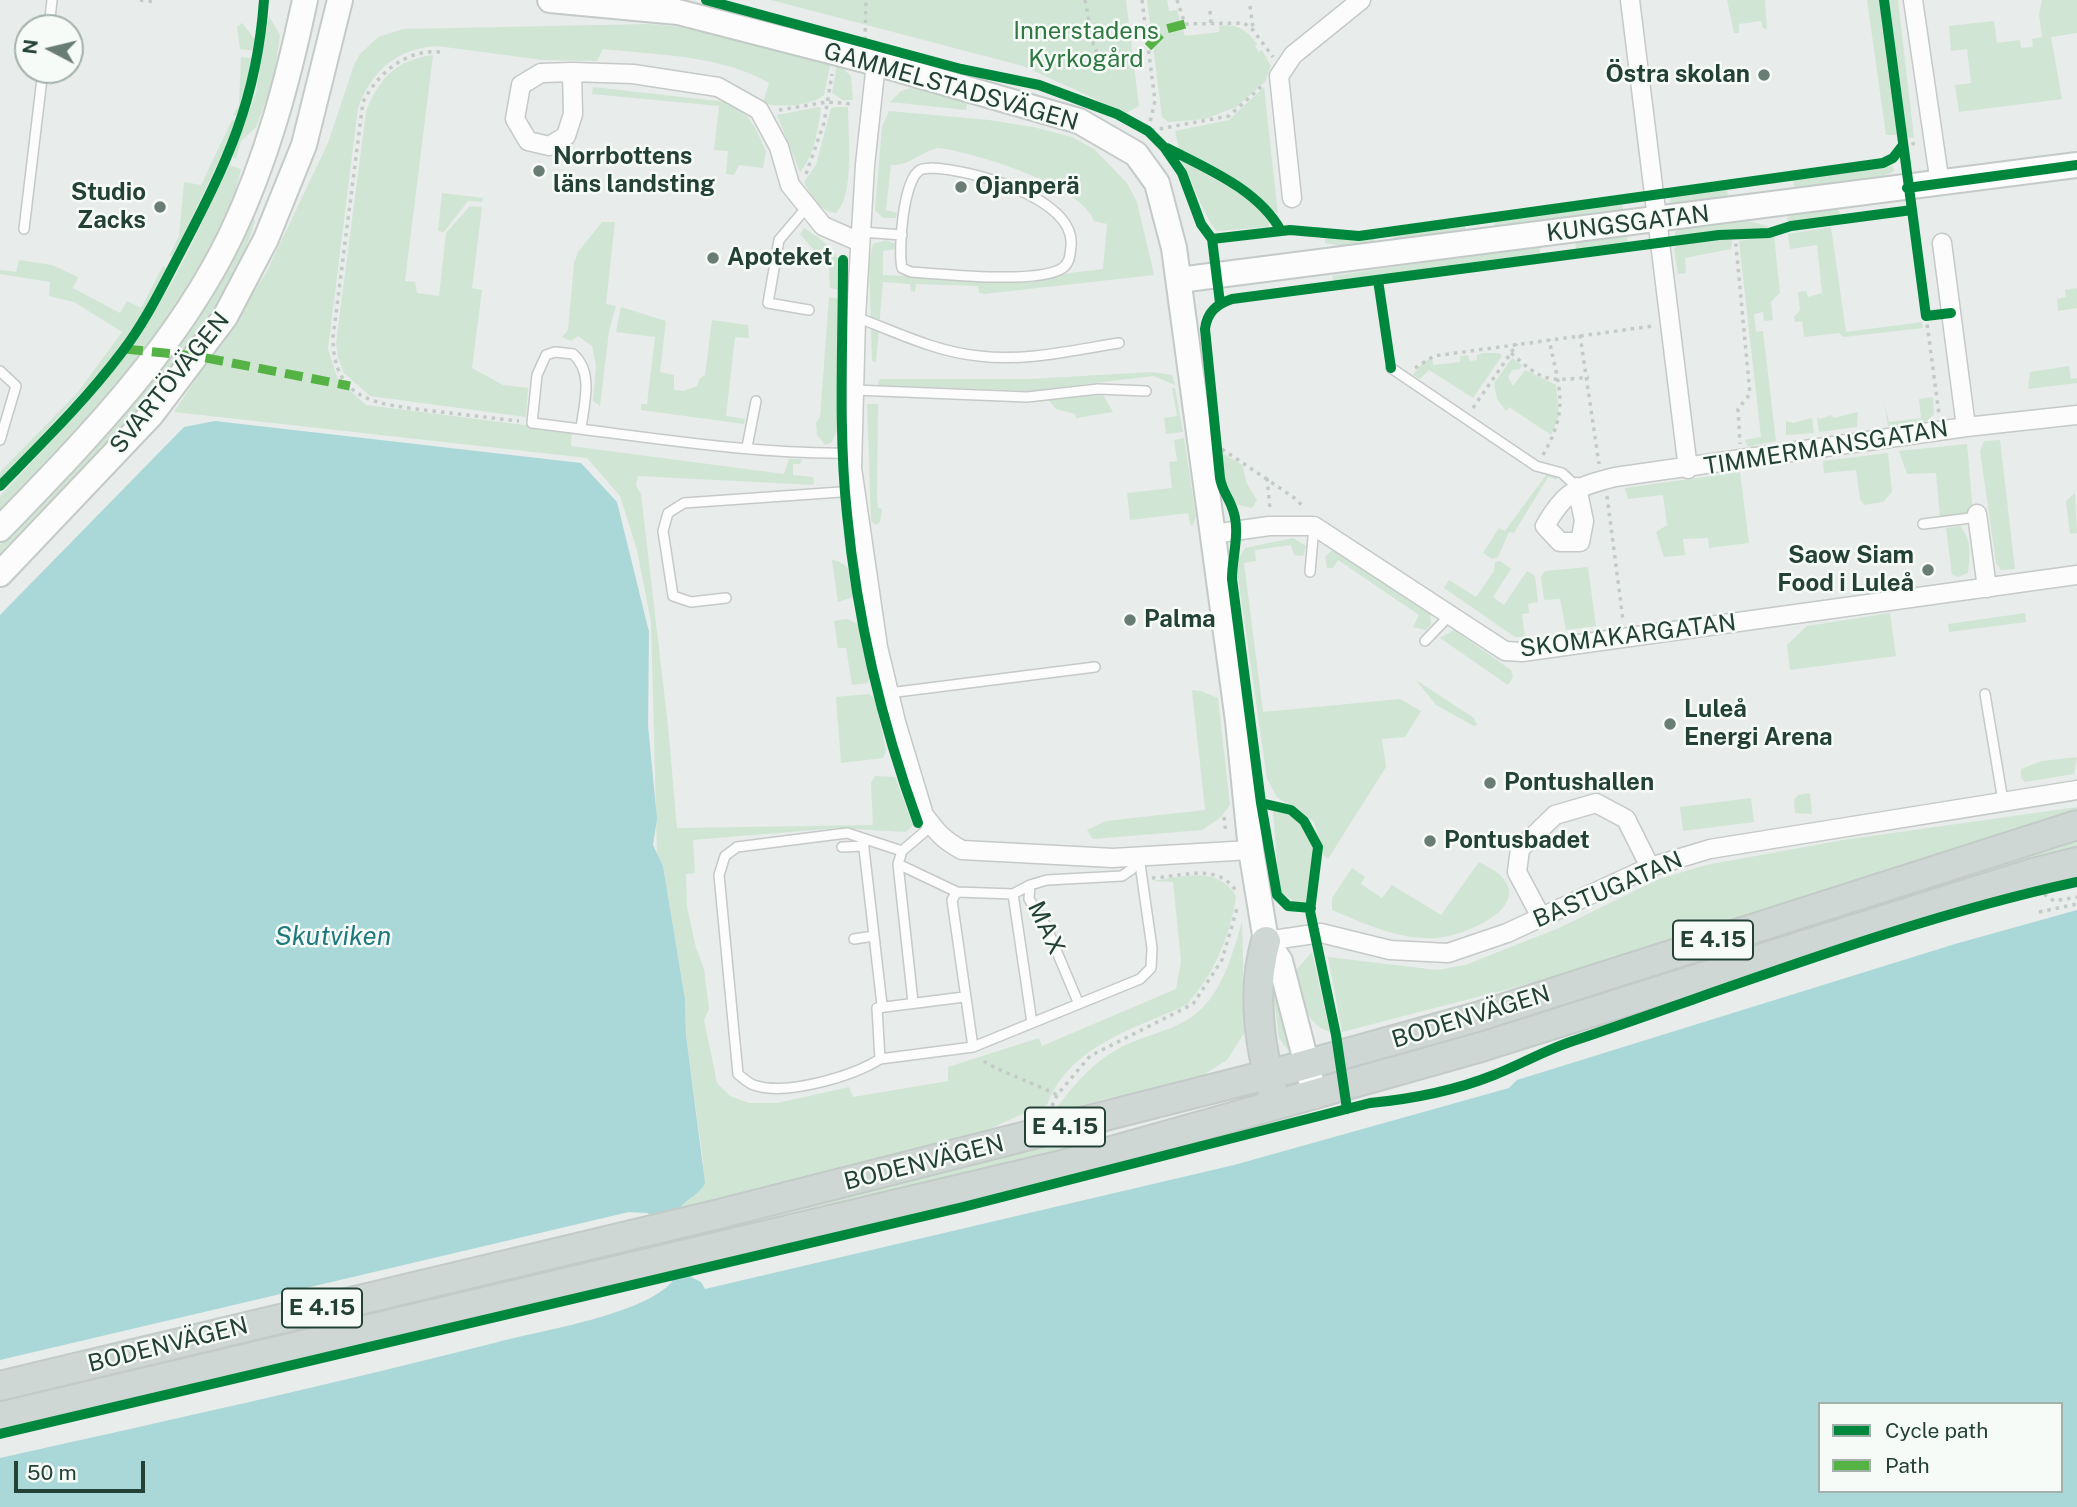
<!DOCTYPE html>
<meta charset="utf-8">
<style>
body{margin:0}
#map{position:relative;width:2077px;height:1507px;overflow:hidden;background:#e8ecea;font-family:"Public Sans",sans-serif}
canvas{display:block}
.legend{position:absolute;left:1818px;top:1402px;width:245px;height:91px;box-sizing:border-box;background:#f6fbf8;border:2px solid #a2b1aa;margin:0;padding:9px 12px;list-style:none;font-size:21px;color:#244136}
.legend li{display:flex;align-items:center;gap:14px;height:35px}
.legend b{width:35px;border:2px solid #a2b1aa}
.north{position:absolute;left:14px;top:14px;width:70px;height:70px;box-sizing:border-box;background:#f6fbf8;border:2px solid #a2b1aa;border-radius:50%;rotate:277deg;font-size:19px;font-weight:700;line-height:28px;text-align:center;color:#244136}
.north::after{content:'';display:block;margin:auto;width:24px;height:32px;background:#697d75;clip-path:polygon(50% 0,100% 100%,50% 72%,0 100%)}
.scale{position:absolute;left:14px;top:1461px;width:131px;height:32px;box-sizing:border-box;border:4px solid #244136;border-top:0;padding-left:9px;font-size:21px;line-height:24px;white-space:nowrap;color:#244136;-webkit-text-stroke:5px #f6fbf8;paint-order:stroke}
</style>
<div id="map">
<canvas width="2077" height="1507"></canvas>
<ul class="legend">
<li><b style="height:9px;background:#00873e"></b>Cycle path</li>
<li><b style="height:9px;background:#55b346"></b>Path</li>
</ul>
<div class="north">N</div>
<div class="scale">50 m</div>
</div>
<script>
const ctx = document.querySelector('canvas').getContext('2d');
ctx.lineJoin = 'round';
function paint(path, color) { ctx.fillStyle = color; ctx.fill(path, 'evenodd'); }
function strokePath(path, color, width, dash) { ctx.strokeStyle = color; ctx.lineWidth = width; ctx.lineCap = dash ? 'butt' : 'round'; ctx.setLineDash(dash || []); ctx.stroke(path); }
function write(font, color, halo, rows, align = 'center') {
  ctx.font = font + ' "Public Sans",sans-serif'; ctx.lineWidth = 5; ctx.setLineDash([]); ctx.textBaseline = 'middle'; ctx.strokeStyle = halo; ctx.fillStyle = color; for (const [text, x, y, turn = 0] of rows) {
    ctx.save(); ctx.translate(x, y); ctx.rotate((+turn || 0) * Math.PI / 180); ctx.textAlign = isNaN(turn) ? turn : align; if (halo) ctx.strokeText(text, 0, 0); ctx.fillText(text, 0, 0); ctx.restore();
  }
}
paint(new Path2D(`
 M771,0H1126L1139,106L1126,113L1023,66Z
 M1147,0H1167L1169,11L1177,10L1185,36L1219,32V26C1236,23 1247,30 1257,44L1255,46L1259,52L1262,50L1271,66L1265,82L1236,107L1205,119L1168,122L1162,117Z
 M1727,0H1765L1767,29L1763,28L1761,21L1739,24V33H1734Z
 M1867,0H1880L1898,135H1886Z
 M1889,0H1898L1914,138L1907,137Z
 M2042,0H2077V33L2051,37L2062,99L1959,112L1955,85L1971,83L1967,49L1951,51L1949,26L1994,21L1997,43L2020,40L2021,48L2033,47L2032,39L2042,37L2039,15Z
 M269,16L280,35L274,79L256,127L241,141L236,159L232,157L256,92Z
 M242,23L254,38L255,51L240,49L237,27Z
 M650,24L691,28L831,61L824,95C812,106 779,108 763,103L769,83C721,55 657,55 603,49L597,61L543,60L437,46C396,49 372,70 358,108L328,349L338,380L366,405L572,431L571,446L784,474L789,459H802L800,464H793V475L813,477L814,485L638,476L636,486L641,494L668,726L677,828L873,825L871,783L875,776L895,777L913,825L906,832L838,828L693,840L695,873L686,874L687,907L696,948L704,969L709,1009L704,1020L717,1083L730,1096L749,1103H777L849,1087L853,1097L948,1081V1067L1039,1038L1042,1046L1176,989L1181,961L1173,882L1153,881C1183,877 1217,865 1236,896C1231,934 1213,977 1186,1005C1134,1029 1069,1046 1047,1105C1018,1114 996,1127 968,1139L678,1213L686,1200L702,1189L703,1162L686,1035L685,999L663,866L657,854L651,622L637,550L620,496L587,458L174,412L266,273L328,143L354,65L360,54L378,37L403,29Z
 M433,55L405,281L415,282L417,293L439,296L446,233L470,206L482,207L472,288L482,290L472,368L503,385L528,388L526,417L370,396L344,373L338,358L336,343L366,112C379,78 396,60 433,55Z
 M241,57L253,58V63L240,116L233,115L239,105Z
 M837,63L851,76L853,100H843L832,93Z
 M918,86L937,90L967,104L966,110L890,102L901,91Z
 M593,87L726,102L747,116L756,129L766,152L763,168L739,165L734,175L726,174L728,151L714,150L719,106L592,94Z
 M1264,87L1278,214L1227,175L1179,149L1175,131L1229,120Z
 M818,107L821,108C818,129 814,157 800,172L777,115Z
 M835,107H848C848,133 855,196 836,213C820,212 811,196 804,182L816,165L831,108Z
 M889,111L989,120L1033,127L1072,137L1094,149L1127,183L1137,202L1154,275L984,294L979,293L978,286L916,284L915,292L911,291L910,284L883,282L876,362L872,361L869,264L873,244L886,240L896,244V249L883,251V275L1011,280L1103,269L1107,224L1094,221C1082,185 973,152 938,148C920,152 910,166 891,165L886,210L897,213L896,218H883L875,210L882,127Z
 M232,120L238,121L174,255L169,256L179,236L184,182L201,185Z
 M1181,160L1246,197L1270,220L1268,227L1217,231C1205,220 1192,179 1181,160Z
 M229,165L241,169C213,297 89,421 0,512V496C53,440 105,385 148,321C181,273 204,217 229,165Z
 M1893,166L1894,171C1866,186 1826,186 1795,190L1793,180Z
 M1727,190L1728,199L1670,203V197Z
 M442,193L483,198L482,202L468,201L444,232L438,231Z
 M1622,204L1624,213L1495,230L1493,227L1496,222Z
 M1838,207L1840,215L1788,222L1787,218L1792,213Z
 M252,219L255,220C242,268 215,309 186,349L181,348L179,345L225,276Z
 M1739,219L1768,226V230H1735L1675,237V232L1683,227Z
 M602,222H615L606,304L616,306L609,331L600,406L593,401L596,365L592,346L578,336L571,341L562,337L568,330L574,263L578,252Z
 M1465,226V232L1394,242L1392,240L1395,236Z
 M1831,227L1846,332L1922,322L1923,328L1844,337L1839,333L1804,337L1802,321L1795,322L1794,317L1800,310L1798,292L1806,291L1808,297L1822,293L1817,245L1790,249L1788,234Z
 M804,228C830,245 846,256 840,290L830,288L829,268L800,234Z
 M1627,235L1628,242L1576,249L1575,242Z
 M1774,235L1780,293L1771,302L1773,320L1764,321L1763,312L1754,314L1756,332L1763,331L1776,441L1748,447L1745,440L1761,437L1739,241Z
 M1325,237L1348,240L1374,238L1376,243C1364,252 1339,245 1325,243Z
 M1729,238L1732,240L1731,249L1685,258L1686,273L1678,274L1674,249L1677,245Z
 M1540,246V253L1334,282L1332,276Z
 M19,260L52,265L78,277L73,288L120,313L127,301L141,308L163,266L167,269L142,314L106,366L0,480V472L78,392L122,332L74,302L49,296L50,282L0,274V270L16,272Z
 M2077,288V308L2058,311L2057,299L2066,297L2065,290Z
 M829,297L840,299V425L831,443L825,445L817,435L816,423L820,417Z
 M621,307L666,321L660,372L674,375V390L683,391L697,386L700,378L705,375L712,320L748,325L749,338L735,337L726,416L745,419L744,424L641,410V404H647L655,337L616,332Z
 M1483,353H1499L1502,356L1473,398L1429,370L1420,379L1413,375L1423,362L1432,358L1433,365L1460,362V356L1468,355L1470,361L1477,360V355Z
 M172,356L181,357L142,409L0,558V545L107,436Z
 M1512,358L1522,365L1520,369L1512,370L1508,377L1513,386L1525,370L1556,385L1559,415L1551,435L1509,407L1506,411L1497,399L1494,383Z
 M2069,366L2071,379L2077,378V383L2028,389L2030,372Z
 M1153,372L1172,375L1175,385L1153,376L1029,391L878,385L879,379H1030Z
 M1172,388H1175L1183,432L1166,434L1164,418L1177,416Z
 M1103,395L1113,412L1076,418L1075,414L1056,409L1047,398Z
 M1933,397L1934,414L1925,423L1888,426L1884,402L1889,422L1921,418L1919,399Z
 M867,404H878L877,498L878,508L882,509L880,522L876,525L871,521Z
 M1858,412L1857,427L1819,432L1817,417L1820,419L1831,415L1834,418Z
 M1812,418L1814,433L1786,435V421L1793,423Z
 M1184,438L1196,516L1193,525L1191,526L1188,513L1130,520L1127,493L1172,488L1169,462L1177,461L1174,440Z
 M2000,440L2015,569L2001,570L1996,563L1980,451L1984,441Z
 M1967,444L1973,513L1940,517L1936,473L1907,474L1899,451Z
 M1221,452L1242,465L1247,484L1257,500L1252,508L1238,505L1228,498Z
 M1888,453L1892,492L1883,502L1864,505L1860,499L1856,470L1824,473L1823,461Z
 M1740,472L1749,543L1709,548L1708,538L1683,539L1685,555L1664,557L1656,532L1667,525L1663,495L1628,499L1625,488Z
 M1556,474L1557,480L1548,477L1514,533L1509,532L1498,557L1492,559L1483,553L1499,528L1505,531L1546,475Z
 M2075,493L2077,533L2070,534L2066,501Z
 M1960,526C1972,540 1970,555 1968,573L1958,577L1952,575L1946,528Z
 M1293,538L1306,546L1303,556L1294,555L1291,545L1255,550L1256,561L1244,563L1263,712L1400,699L1421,711L1405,737L1382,739L1386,767L1328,859L1324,856L1314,822L1277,797L1267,779L1236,563L1245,548Z
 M1333,549L1430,614L1431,624L1426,630L1413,627L1419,615L1338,560L1333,568H1327L1325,557Z
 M832,560C854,564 851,578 853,597L838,602Z
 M1500,561L1511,569L1493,597L1504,605L1527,571L1535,576L1538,602L1528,604L1529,613L1522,614L1525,637H1515L1444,588L1449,580L1476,597L1494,571L1495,562Z
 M1588,567L1596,626L1566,630L1560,599L1544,600L1541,577L1545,571Z
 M1890,613L1896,656L1790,670L1787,645L1807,626Z
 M2025,613L2026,622L1949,632L1948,624Z
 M847,619L860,625L869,679L867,683L852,685L846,648H838L834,621Z
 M1454,630L1511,670L1513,677L1508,685L1440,638Z
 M1416,680L1474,718L1477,725L1474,726L1436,705Z
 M1192,690L1201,691L1218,698L1230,805L1221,817L1202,830L1093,839L1087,830L1106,821L1205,810Z
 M869,694L875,699L886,751L883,758L841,763L836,697Z
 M2077,757L2074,774L2025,782L2021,778V769L2042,761Z
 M1810,793L1812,814L1795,813L1794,800L1798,795Z
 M1751,798L1754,822L1683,831L1680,807Z
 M2077,807V814L2015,829L1578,971L1342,1032L1328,957L1437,970L1465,965L1559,928L1659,879L1706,865L1843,840Z
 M1273,810C1326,823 1313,862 1306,904L1295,903L1279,890Z
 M2077,836V851L1352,1074L1350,1062Z
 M1479,862C1486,866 1497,871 1502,877C1532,910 1459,937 1436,938C1398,940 1366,924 1332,910V898L1352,868L1365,877L1361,884L1382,898L1392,885L1441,915Z
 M1242,922L1245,1032L1227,1060L1190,1083L1109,1098L1061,1111L1058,1106C1080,1077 1100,1055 1135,1041C1155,1033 1181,1027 1198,1012C1223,991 1233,952 1242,922Z
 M1312,952L1330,1032C1302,1023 1302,995 1296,970Z
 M1270,968L1292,1050L1290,1053L1279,1038Z
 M1120,1127L1056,1153L684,1243L682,1234Z`), '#d1e5d5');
paint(new Path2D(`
 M215,421L581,463L617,502L649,632L648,725L657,819L653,845L663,866L685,999L686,1035L705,1183C700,1196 683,1198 678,1213L691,1277L701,1282L705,1289L1234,1165L1509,1088L1517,1080L1955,944L2077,910V1507H0V1458C166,1421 333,1384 498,1342C543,1330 642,1315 672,1282L657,1218L647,1213L629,1212L0,1360V615L184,427ZM1820,1404H2061V1491H1820Z`), '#aad8d9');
const lane = new Path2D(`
 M49,28L52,0
 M931,168C968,169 1076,197 1071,246C1070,255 1070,264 1061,269C1034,284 945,274 911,272L902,268C898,250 903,180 920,170C924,168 928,169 931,168Z
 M807,207L779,240L768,303L809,310
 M24,229L43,70
 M861,232L902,235
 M856,317C896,332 936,352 979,356C1025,362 1074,350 1119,343
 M1391,368L1536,466L1562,473L1577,487
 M0,371L16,386L0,440
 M855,390L1027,397L1098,389L1146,391
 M581,428C584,404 594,372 573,354L555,352L546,355L537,375L532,423C636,435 749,455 853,453
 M747,447L756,401
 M1923,524L1978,517
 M1310,572L1314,526
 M726,598L691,602L673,596L663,531L668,513L684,503L855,491
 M1425,641L1450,615
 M889,693L1095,667
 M1985,694L2003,801
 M863,840L882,1005
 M842,847L864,846
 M898,864L957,892
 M1030,885L1013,894L957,892L952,900L973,1047L1140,979L1151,968L1152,948L1139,857
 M1013,894L1032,1023
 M854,939L874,936
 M964,997L877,1008L880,1059L973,1047
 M913,1002L898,864L902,851L930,827
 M1078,1002L1046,926L1029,899L1030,885L1047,880L1122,876L1132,869L1139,857
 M880,1059C853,1076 789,1095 757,1086C750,1085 744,1079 738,1074L719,875L725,856L737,847L847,833L902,851`);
const street = new Path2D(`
 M1630,0L1688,469
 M1913,0L1940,184
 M876,63L865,165L856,317L852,468L878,647L896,722L924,815C936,831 943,840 962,850L1113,858L1251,850
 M572,72L573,114L566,136L549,146L528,141L515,119L521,85L541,73L572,72L633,74L718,87L759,110L779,147L790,185L823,226L860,242
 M1292,198L1279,76L1293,55L1361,0
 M1942,243L1966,427
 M1577,487L1584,521L1580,542H1560L1545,526C1565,491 1576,487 1615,477L1966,427L2077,415
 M1977,514L1987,588
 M1213,534L1269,526H1314L1505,651L1522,652L2077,575
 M1541,917L1517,872L1520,849L1555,815L1596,803L1626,819L1650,867
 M1266,941L1321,933L1390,950L1448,953L1507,933L1650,867L1710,849L2077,790`);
const secondary = new Path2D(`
 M550,0L678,12L876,63L1079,121L1136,154L1157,183L1174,248L1238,721L1251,850L1266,941L1280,961L1315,1096
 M1179,280L2077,165
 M0,529C87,439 177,348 232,233C267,159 288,80 305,0
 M0,574L151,415L225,317L266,239L304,145L340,0`);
const primary = new Path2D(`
 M1266,941C1252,990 1259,1044 1273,1093
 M0,1386L719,1214L1290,1069L1477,1017L2077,825
 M0,1417L1066,1164L1481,1047L2033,873L2077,862`);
strokePath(lane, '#c5c9c7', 12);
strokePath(street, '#c5c9c7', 21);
strokePath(secondary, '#c3cac7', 28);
strokePath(primary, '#c3cbc8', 32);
strokePath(new Path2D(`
 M140,0L156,2
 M1085,0L1094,48L1105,62
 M1142,0L1155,101L1148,131L1229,116L1263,85
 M1177,0L1185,24L1244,23L1253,30L1273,57
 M1250,6L1253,28
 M1210,11L1211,23
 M865,40L866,0
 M440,52C406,49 378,73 363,102L333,337C333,403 379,404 432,411C461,414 490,418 519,421
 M779,110L827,102L854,104
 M1903,145L1918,143
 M806,174L824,123L832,74
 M1735,235L1750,394L1738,409L1740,444
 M1926,316L1939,414
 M1580,335L1599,464
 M1511,353C1542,381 1547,382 1589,377
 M1415,368L1434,356L1653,326
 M1473,408L1517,344
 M1222,449L1296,499L1304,508
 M1543,455C1570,408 1559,389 1549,339
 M1267,478L1270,509
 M1607,496L1623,620
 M1224,817L1226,834
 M1152,878C1180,877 1218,862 1236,891
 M2044,894L2054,901L2077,897
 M2039,912L2077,904
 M984,1061C989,1067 1043,1087 1057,1095
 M1052,1106L1057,1095L1090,1056L1193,1004L1222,960L1238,905`), '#c3cbc7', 3.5, [3.5, 5]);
strokePath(lane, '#fcfcfc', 9);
strokePath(street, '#fcfcfc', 18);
strokePath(secondary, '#fcfcfc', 24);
strokePath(primary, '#cfd7d4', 28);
strokePath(new Path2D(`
 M1148,47L1166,29L1185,24
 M125,349L196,356L350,386`), '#55b346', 9, [18, 9]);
strokePath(new Path2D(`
 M706,0L961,69L1039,85L1117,114L1148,131L1164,147L1182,173L1201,224L1212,239L1220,303
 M1167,148C1206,168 1259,190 1281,231
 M1907,188L2077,165
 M1912,210L1926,316L1951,313
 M1212,239L1290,230L1359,236L1883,163L1893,158L1903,145
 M843,260C843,344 838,430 847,514C857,619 882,724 918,823
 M1378,280L1391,368
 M0,486C42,443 86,400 122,352C146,321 163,285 181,251C227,163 257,100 264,0
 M1261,803L1291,810L1304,821L1318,847L1310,911L1336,1035L1347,1109
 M1311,908L1288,906L1277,895L1261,803L1232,579C1232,555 1242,529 1231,505C1227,495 1222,490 1220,478L1205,329C1207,312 1217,304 1232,299L1719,235L1769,233L1791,226L1912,210L1884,0
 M0,1434L963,1207L1370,1103C1412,1099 1454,1091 1494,1075C1522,1064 1547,1049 1576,1040C1739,985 1910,918 2077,882`), '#00873e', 10);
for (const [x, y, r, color] of [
 [1764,75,7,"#697d75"],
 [539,171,7,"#697d75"],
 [961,187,7,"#697d75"],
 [160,207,7,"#697d75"],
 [713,258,7,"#697d75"],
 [1928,570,7,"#697d75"],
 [1130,620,7,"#697d75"],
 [1670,724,7,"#697d75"],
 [1490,783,7,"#697d75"],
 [1430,841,7,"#697d75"]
]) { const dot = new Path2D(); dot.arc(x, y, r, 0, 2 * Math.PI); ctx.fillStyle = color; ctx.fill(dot); strokePath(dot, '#f6fbf8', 2.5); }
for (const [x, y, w] of [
 [1713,940,80],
 [1065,1127,80],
 [322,1308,80]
]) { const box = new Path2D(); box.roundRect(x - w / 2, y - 19.5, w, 39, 5); ctx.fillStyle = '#f6fbf8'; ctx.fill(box); strokePath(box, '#244136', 2); }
write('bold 23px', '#244136', null, [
 ["E 4.15",1713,940],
 ["E 4.15",1065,1127],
 ["E 4.15",322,1308]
]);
write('24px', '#2e7842', '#f6fbf8', [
 ["Innerstadens",1086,32],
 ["Kyrkogård",1086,60]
]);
write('bold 24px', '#244136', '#f6fbf8', [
 ["Östra skolan",1750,75,"right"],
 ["Norrbottens",553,157],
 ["läns landsting",553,185],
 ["Ojanperä",975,187],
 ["Studio",146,193,"right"],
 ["Zacks",146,221,"right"],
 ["Apoteket",727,258],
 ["Saow Siam",1914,556,"right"],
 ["Food i Luleå",1914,584,"right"],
 ["Palma",1144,620],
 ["Luleå",1684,710],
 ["Energi Arena",1684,738],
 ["Pontushallen",1504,783],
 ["Pontusbadet",1444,841]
], 'left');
write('24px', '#244136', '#f6fbf8', [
 ["GAMMELSTADSVÄGEN",951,87,16],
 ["KUNGSGATAN",1628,224,-7],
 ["SVARTÖVÄGEN",170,383,-51],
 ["TIMMERMANSGATAN",1826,448,-9],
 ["SKOMAKARGATAN",1628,636,-7],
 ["BASTUGATAN",1608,890,-23],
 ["MAX",1046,928,65],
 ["BODENVÄGEN",1471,1017,-17],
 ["BODENVÄGEN",924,1163,-14],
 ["BODENVÄGEN",168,1345,-14]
]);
write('italic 26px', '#1e797d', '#f6fbf8', [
 ["Skutviken",333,937]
]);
</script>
